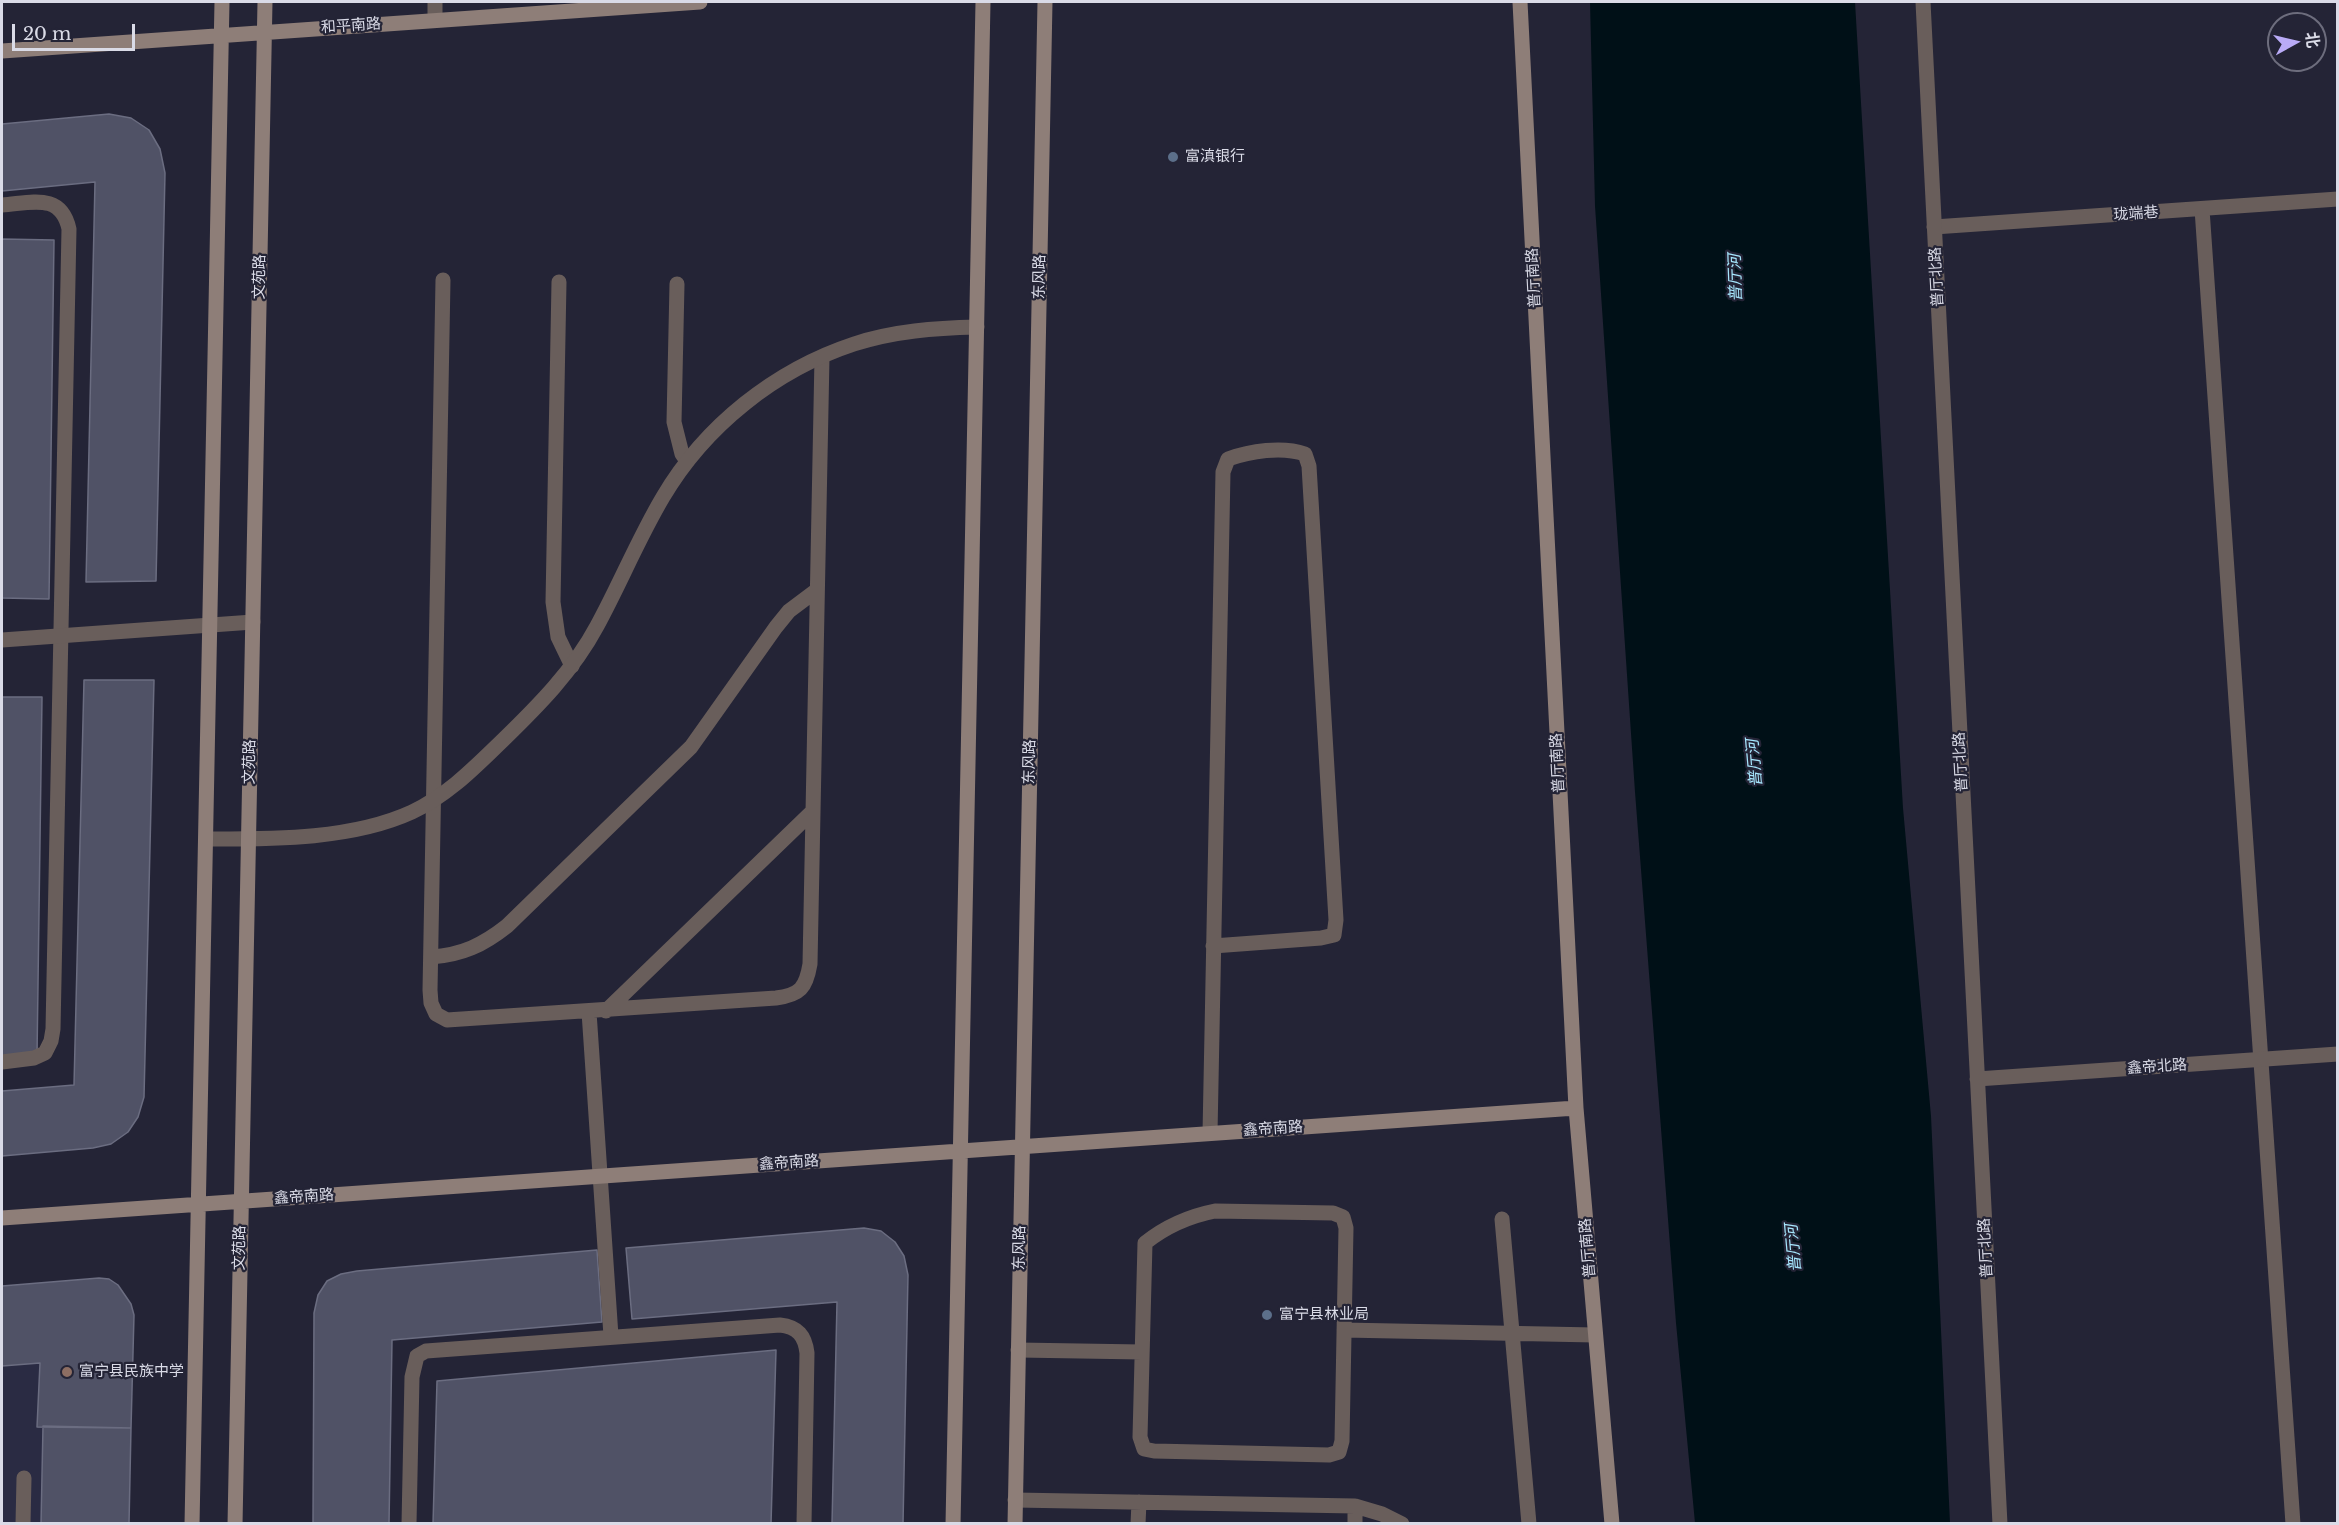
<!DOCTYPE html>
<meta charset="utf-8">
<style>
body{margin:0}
#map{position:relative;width:2339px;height:1525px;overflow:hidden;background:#242436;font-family:"Libre Baskerville","Noto Sans SC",serif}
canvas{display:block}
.frame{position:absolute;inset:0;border:3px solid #dadbe7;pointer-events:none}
.north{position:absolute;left:2267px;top:12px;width:60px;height:60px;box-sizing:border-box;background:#242436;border:2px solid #6d6d7d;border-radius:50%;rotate:82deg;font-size:16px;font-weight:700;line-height:24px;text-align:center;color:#dadbe7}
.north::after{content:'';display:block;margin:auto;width:21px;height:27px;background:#b9abf7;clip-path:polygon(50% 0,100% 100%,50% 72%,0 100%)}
.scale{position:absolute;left:12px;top:24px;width:123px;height:27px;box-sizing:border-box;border:3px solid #dadbe7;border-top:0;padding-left:8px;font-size:18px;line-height:21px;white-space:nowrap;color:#dadbe7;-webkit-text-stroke:4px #242436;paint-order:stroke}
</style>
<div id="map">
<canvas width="2339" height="1525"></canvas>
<div class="frame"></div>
<div class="north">北</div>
<div class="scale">20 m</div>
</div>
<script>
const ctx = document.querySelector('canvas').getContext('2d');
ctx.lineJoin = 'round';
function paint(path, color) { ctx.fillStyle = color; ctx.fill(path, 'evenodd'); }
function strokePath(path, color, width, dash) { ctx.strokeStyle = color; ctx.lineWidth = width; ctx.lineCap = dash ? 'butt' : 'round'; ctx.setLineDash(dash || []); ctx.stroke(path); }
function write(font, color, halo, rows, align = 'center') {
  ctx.font = font + ' "Libre Baskerville","Noto Sans SC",serif'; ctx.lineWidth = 4.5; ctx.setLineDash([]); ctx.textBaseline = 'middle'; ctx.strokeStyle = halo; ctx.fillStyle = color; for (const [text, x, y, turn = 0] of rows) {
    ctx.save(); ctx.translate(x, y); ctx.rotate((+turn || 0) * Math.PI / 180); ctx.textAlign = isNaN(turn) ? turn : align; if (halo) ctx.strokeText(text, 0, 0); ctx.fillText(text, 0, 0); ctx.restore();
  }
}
paint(new Path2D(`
 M99,1278L109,1279L118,1285L131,1304L134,1315L129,1523L2,1524V1286Z`), '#2a2b43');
paint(new Path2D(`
 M1590,2H1855L1903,808L1931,1116L1950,1523H1695L1676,1323L1635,792L1595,206Z`), '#001017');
const building = new Path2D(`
 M109,114L131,118L149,130L160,149L165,173L156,581L86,582L95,182L2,191V124Z
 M2,239L54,240L49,599L2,598Z
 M84,680H154L144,1097L138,1117L128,1132L111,1144L93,1148L2,1156V1091L74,1085Z
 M2,697H42L37,1056H2Z
 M864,1228L881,1231L895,1242L904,1256L908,1275L903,1524H832L837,1302L632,1319L626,1248Z
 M597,1250L602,1322L392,1340L389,1524H313L314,1313L318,1295L327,1281L341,1274L357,1271Z
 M99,1278L109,1279L118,1285L131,1304L134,1315L131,1428L37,1427L40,1363L2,1366V1286Z
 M776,1350L771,1524H433L437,1381Z
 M43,1426L131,1428L129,1524H41Z`);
paint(building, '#505266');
strokePath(building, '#6b6d81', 1.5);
strokePath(new Path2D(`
 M435,20V2
 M2,205C31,203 61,192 69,229L53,1029L51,1041L45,1053L34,1058L2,1062
 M2202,209L2293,1524
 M1934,227L2338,199
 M443,280L430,990L431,1003L436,1014L447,1020L776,998C800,995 806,988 810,964L822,357
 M559,282L553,602L558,637L572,666
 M677,284L674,422L682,454L687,461
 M431,957C462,955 483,945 507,926L691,747L776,627L789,611L817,590
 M606,1011L813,811
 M589,1012L611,1336
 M1210,1133L1223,472L1228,459C1250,451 1282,446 1305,454L1309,466L1336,920L1334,935L1321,938L1213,946
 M1215,1211L1333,1213L1343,1217L1346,1228L1342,1441L1339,1452L1329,1455L1154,1451L1144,1449L1140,1437L1145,1243C1165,1227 1190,1216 1215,1211Z
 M1502,1219L1529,1524
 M1344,1330L1595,1335
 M1018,1350L1142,1352
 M1015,1500L1355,1506V1524
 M1355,1506L1382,1514L1402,1524
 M23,1524L24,1478
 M409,1524L412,1377L417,1356L426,1351L780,1325C798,1327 805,1336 807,1353L804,1524
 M1138,1524L1139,1502`), '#695e5b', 15);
strokePath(new Path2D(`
 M1923,2L2000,1524
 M2,640L253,622
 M206,839C271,839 351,840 412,812C448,795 474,768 502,741C538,706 573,671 597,626C620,584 638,539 663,497C705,426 775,370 854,344C894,331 935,328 977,327
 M1977,1079L2338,1054`), '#695e5b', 15);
strokePath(new Path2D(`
 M1520,2L1576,1108L1612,1524
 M2,51L700,2
 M2,1218L1576,1108
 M192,1524L222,2
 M235,1524L265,2
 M953,1524L983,2
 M1015,1524L1045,2`), '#8e7e78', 15);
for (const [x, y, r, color] of [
 [1173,157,6,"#5c6f8a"],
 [1267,1315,6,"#5c6f8a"],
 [67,1372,6,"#8d6e63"]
]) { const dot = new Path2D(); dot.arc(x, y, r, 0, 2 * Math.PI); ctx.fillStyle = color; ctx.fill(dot); strokePath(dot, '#242436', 2); }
write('15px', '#dadbe7', '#242436', [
 ["和平南路",351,26,-4],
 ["珑端巷",2136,214,-4],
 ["文苑路",260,277,-89],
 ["东风路",1040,277,-89],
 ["普厅北路",1937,277,-93],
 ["普厅南路",1534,278,-93],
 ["文苑路",250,762,-89],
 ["东风路",1030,762,-89],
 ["普厅北路",1961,762,-93],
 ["普厅南路",1558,763,-93],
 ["鑫帝北路",2157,1067,-4],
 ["鑫帝南路",1273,1129,-4],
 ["鑫帝南路",789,1163,-4],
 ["鑫帝南路",304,1197,-4],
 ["文苑路",240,1248,-89],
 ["东风路",1020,1248,-89],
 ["普厅南路",1588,1248,-95],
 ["普厅北路",1986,1248,-93]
]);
write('15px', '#dadbe7', '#242436', [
 ["富滇银行",1185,157],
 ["富宁县林业局",1279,1315],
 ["富宁县民族中学",79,1372]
], 'left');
write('italic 16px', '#a6e6fd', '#242436', [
 ["普厅河",1736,278,-92],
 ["普厅河",1755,763,-95],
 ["普厅河",1794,1248,-95]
]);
</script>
